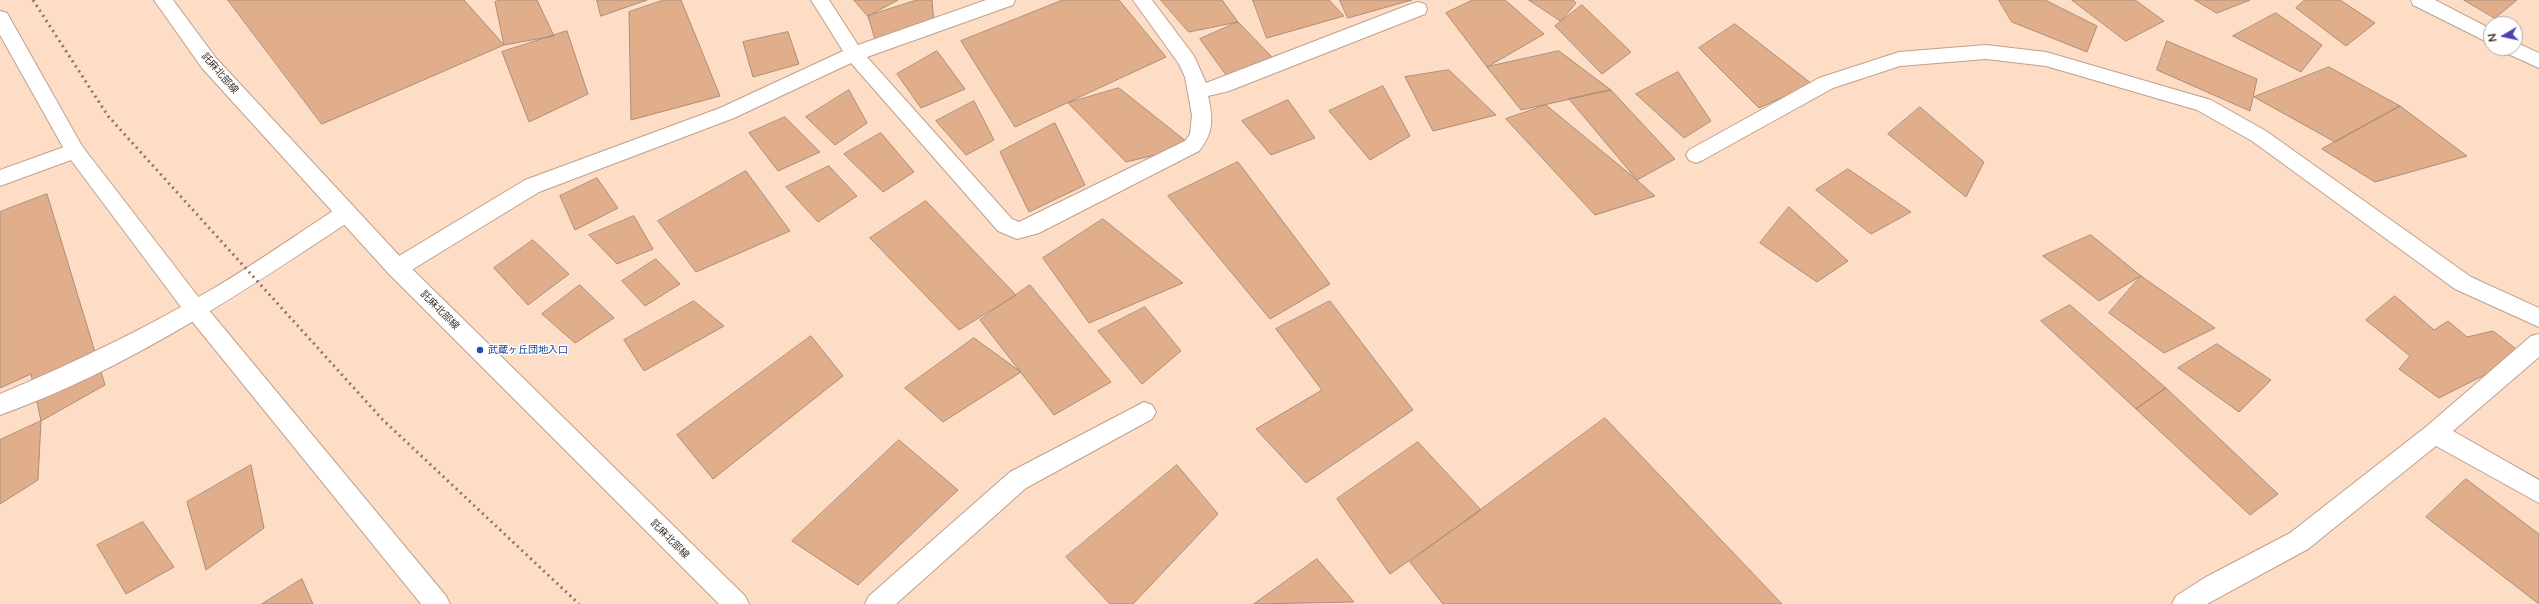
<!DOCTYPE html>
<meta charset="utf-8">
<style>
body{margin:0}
#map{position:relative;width:2539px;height:604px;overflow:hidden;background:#feddc7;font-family:Lato,sans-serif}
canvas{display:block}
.north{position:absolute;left:2483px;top:16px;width:40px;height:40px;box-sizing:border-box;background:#fff;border:1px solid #b0aba8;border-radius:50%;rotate:261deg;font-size:11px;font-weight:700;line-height:16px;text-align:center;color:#3a2e25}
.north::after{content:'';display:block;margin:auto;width:14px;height:18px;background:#4b41b7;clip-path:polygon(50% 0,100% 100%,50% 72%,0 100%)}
</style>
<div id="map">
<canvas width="2539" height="604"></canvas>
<div class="north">N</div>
</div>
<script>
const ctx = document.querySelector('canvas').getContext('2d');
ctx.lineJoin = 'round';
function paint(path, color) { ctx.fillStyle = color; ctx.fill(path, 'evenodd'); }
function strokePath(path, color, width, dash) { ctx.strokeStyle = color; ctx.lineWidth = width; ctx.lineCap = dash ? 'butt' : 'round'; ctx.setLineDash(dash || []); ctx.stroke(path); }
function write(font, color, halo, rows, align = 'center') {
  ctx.font = font + ' Lato,"Noto Sans JP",sans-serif'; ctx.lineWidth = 3; ctx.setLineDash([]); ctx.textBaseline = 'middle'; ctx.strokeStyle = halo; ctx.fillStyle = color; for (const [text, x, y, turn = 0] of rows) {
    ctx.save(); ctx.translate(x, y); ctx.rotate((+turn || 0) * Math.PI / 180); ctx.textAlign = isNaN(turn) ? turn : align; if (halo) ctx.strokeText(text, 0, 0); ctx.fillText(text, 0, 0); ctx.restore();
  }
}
const building = new Path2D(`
 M228,0H464L504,45L322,124Z
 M501,0H537L554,36L504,45L495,2Z
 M597,0H647L601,16Z
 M664,0H681L720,96L631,120L629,12Z
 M854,0H898L868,16Z
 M917,0H932L934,25L877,46L868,16Z
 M1063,0H1119L1166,57L1015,127L961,41Z
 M1161,0H1222L1238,22L1189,32Z
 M1253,0H1329L1344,16L1267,38Z
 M1340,0H1412L1348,18Z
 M1473,0H1505L1544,34L1487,67L1446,13Z
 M1529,0H1573L1576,3L1561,21Z
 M1999,0H2045L2097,26L2087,52L2012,22Z
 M2072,0H2135L2164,21L2126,41Z
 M2195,0H2250L2217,13Z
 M2305,0H2340L2375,23L2346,46L2296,8Z
 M2464,0H2517L2495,18Z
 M1582,5L1631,52L1602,74L1555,26Z
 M2276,13L2322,45L2301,72L2233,36Z
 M1238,22L1272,57L1226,75L1200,39Z
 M1735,24L1812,84L1759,108L1699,48Z
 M567,31L588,94L529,122L502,52Z
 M788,32L799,64L753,77L743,42Z
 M2167,41L2257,79L2250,111L2157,70Z
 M937,51L965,89L921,108L897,74Z
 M1559,51L1611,90L1521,110L1487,67Z
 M2329,67L2400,106L2335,142L2254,97Z
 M1449,70L1496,115L1433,131L1405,77Z
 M1678,72L1711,121L1684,138L1636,94Z
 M1383,86L1410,136L1370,160L1329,111Z
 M1119,88L1192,146L1126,162L1068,103Z
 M849,90L867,123L835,145L806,117Z
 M1611,90L1675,159L1637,180L1569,99Z
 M1288,100L1315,138L1271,155L1242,121Z
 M974,101L994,140L966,155L936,121Z
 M1546,105L1637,180L1655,196L1595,215L1506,119Z
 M2400,106L2467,156L2375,182L2322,149Z
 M1920,107L1984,162L1966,197L1888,134Z
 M785,117L820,152L778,171L749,133Z
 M1055,123L1085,185L1029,212L1000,152Z
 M881,133L914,172L883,192L844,154Z
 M1238,162L1330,284L1270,319L1168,196Z
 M829,166L857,196L818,222L786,187Z
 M1848,169L1911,212L1871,234L1816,190Z
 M746,171L790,231L696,272L658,221Z
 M597,178L618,208L575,230L560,196Z
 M47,194L105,385L41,421L31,374L0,388V212Z
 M926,201L1016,295L959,330L870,238Z
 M1789,207L1848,261L1817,282L1760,243Z
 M634,216L653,249L617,264L589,235Z
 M1103,219L1183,283L1089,323L1043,258Z
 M2091,235L2141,276L2099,301L2043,256Z
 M533,240L569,274L528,305L494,268Z
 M656,259L680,284L645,306L622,281Z
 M2141,276L2215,328L2164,353L2109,313Z
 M580,285L614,318L575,343L542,314Z
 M1030,285L1111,382L1054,415L980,320Z
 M2395,296L2434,330L2448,321L2467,337L2493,331L2524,355L2439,398L2399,369L2410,356L2366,320Z
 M694,301L724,326L644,371L624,340Z
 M1330,301L1413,410L1306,483L1256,429L1322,390L1276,329Z
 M2070,305L2166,388L2136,409L2041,321Z
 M1145,307L1181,351L1142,384L1098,331Z
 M811,336L843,376L713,479L677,435Z
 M974,338L1021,372L943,422L905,388Z
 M2217,344L2271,380L2239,412L2178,368Z
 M2166,388L2278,494L2250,515L2136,409Z
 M1605,418L1782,604H1443L1410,562Z
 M41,421L38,480L0,504V440Z
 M899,440L958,490L858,585L792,541Z
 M1418,442L1481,510L1390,574L1337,499Z
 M251,465L264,528L206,570L187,502Z
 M1177,465L1218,514L1133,604H1110L1066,557Z
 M2466,479L2539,534V604L2426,517Z
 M143,522L174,567L126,594L97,545Z
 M1317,559L1354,602L1254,604Z
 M302,579L313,604H262Z`);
paint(building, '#e0ae8b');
strokePath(building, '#ab8d78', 1);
const street = new Path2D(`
 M811,0H829L858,45L986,0H1015L1013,5L867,57L1012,219L1019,222L1185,141L1190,134L1192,115L1185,77L1179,64L1133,0H1152L1194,56L1206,83L1411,4L1418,2L1425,4L1427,9L1425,14L1229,91L1208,96C1213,119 1214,132 1199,151L1039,233L1017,239L998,231L851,63L734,118L539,192L405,274L397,277L389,274L386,268L389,262L525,180L720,108L843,51Z
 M1986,45L2046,52L2211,100L2266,131L2471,277L2539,308V327L2455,289L2252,141L2197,110L2046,66L1986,59L1900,66L1833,88L1703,160L1696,163L1689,160L1686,155L1689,150L1819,78L1899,52Z
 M75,143L82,146L85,151L82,156L0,186V170Z
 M346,205L353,207L357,213L353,219C241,293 128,369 0,415V394C73,363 145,329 214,288C257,263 297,234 339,207Z
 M2539,334V357L2453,431L2539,480V503L2436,446L2308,549L2207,604H2172L2176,596L2206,577L2290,533L2427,426L2531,336Z
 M1144,402L1152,405L1156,412L1152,419L1026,488L896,604H865L869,596L1010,472Z`);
const secondary = new Path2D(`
 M154,0H173L216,58L405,262L745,596L749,604H719L389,274L202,68Z
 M2411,0H2435L2491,29V44L2413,5Z
 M0,11L7,13L82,146L203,303L446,596L450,604H421L187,315L68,156L0,35Z
 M2515,42L2539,53V68L2506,53L2503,48H2515Z`);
strokePath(street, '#bfa08b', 2);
strokePath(secondary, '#bfa08b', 2);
paint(street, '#fff');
paint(secondary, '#fff');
strokePath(new Path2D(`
 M33,0L108,116L382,419L579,604`), '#8a7567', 3, [2, 4]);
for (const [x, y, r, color] of [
 [480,350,4,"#1a4fb4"]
]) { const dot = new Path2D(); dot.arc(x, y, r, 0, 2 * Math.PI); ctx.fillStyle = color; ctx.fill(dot); strokePath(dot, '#fff', 1.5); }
write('10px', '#3a2e25', '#fff', [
 ["託麻北部線",220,73,49],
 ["託麻北部線",440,310,45],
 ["託麻北部線",670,539,45]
]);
write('10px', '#164399', '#fff', [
 ["武蔵ヶ丘団地入口",488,350]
], 'left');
</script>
